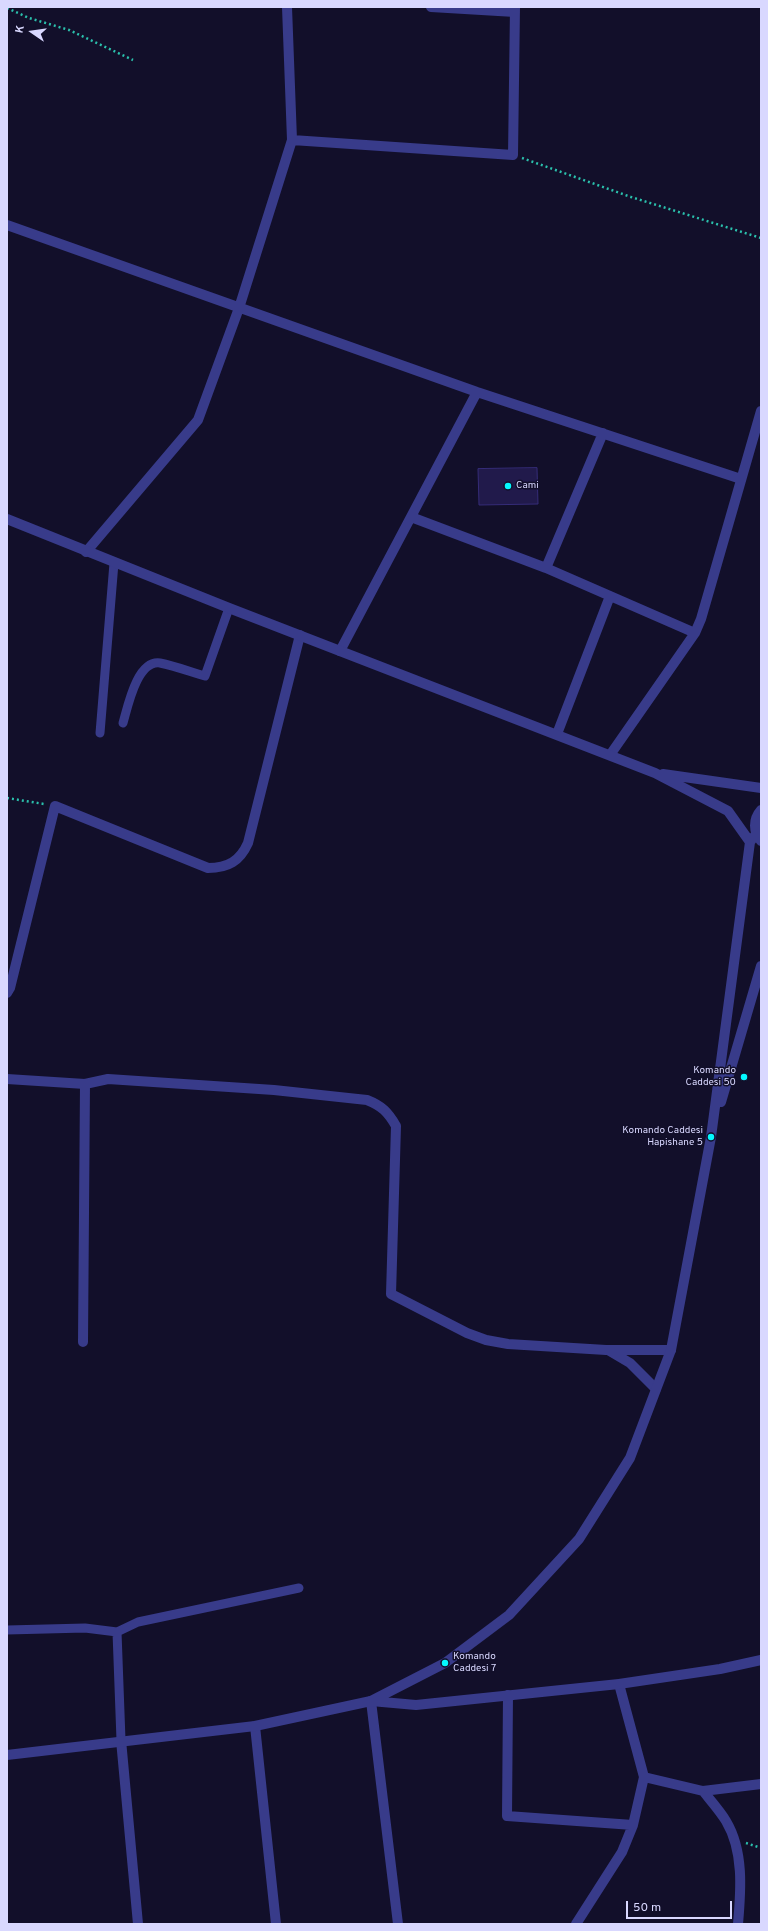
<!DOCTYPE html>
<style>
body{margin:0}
#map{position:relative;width:768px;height:1931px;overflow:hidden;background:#120f2a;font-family:Overpass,sans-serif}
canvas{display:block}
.frame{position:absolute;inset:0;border:8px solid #d9d8ff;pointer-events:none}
.north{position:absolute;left:12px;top:12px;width:40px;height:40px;-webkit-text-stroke:3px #120f2a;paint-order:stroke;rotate:283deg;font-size:11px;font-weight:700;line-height:16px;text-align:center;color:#d9d8ff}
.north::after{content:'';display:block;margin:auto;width:14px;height:18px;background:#d9d8ff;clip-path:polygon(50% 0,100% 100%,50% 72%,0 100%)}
.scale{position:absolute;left:626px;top:1901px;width:106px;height:18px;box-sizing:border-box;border:2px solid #d9d8ff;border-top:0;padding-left:5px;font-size:12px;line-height:14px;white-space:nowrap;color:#d9d8ff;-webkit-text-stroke:3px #120f2a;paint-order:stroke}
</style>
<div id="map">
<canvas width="768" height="1931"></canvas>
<div class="frame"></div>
<div class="north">K</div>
<div class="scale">50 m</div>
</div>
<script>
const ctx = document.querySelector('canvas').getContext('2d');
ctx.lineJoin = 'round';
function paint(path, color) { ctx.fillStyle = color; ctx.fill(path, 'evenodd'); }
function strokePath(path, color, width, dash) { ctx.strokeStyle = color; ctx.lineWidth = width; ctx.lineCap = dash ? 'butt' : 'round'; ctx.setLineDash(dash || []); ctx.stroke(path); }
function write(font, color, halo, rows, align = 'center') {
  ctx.font = font + ' Overpass,sans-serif'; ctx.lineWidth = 3; ctx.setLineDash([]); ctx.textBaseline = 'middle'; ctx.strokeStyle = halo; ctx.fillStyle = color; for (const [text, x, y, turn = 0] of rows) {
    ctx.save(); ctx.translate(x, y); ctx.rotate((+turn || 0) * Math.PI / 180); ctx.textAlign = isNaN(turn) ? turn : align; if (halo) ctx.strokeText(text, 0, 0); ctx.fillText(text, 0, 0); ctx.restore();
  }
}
const building = new Path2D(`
 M537,468L538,504L479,505L478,469Z`);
paint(building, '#211a4b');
strokePath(building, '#352c78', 1);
strokePath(new Path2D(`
 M7,8L29,18L69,30L133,60
 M522,158L631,197L761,238
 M7,798L44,804
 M746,1843L761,1848`), '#2bc0ac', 2.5, [2, 3]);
strokePath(new Path2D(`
 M123,723C128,706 137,660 160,663C175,666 191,672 205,676L229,608
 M100,733L114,563
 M7,1630L85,1628L117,1632L138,1622L299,1588
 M117,1632L121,1740`), '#383b8a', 9);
strokePath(new Path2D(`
 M431,7L515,12
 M292,140L513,155L515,7
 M7,225L477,392L741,479
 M411,517L546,568L695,633
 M86,552L198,420L239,308L292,140L287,7
 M546,568L603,433
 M340,651L477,392
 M557,734L610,596
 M610,755L695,633L701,619L761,411
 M7,993L10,988L55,806L208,868C228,868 240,861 248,843L300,635
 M7,1079L85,1084L108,1079L274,1090L367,1100C382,1106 388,1112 396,1126L391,1294L467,1333L486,1340L508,1344L606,1350H671
 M83,1342L85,1084
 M608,1350L630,1363L656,1389
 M508,1695L507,1816L633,1825
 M371,1701L398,1924
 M255,1726L276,1924
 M121,1740L138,1924
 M644,1777L703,1791L761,1784
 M703,1791C711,1801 720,1811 726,1821C744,1851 741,1890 738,1924
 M576,1924L622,1852L633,1825L644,1777L619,1684`), '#383b8a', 10);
strokePath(new Path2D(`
 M7,519L229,608L655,773L728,811L750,842
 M663,774L761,788
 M761,810C753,819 753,832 761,841
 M721,1102L761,966
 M371,1701L416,1705L619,1684L720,1669L761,1660
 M7,1755L255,1726L371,1701L445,1663L509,1615L579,1539L630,1458L671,1350L711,1137L750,842L756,834`), '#383b8a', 10);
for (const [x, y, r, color] of [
 [508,486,4,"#04f8ff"],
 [744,1077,4,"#04f8ff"],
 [711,1137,4,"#04f8ff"],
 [445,1663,4,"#04f8ff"]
]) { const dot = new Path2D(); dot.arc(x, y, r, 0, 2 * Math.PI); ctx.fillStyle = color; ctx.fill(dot); strokePath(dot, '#120f2a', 1.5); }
write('10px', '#d9d8ff', '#120f2a', [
 ["Cami",516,486],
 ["Komando",736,1071,"right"],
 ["Caddesi 50",736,1083,"right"],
 ["Komando Caddesi",703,1131,"right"],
 ["Hapishane 5",703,1143,"right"],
 ["Komando",453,1657],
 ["Caddesi 7",453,1669]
], 'left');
</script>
